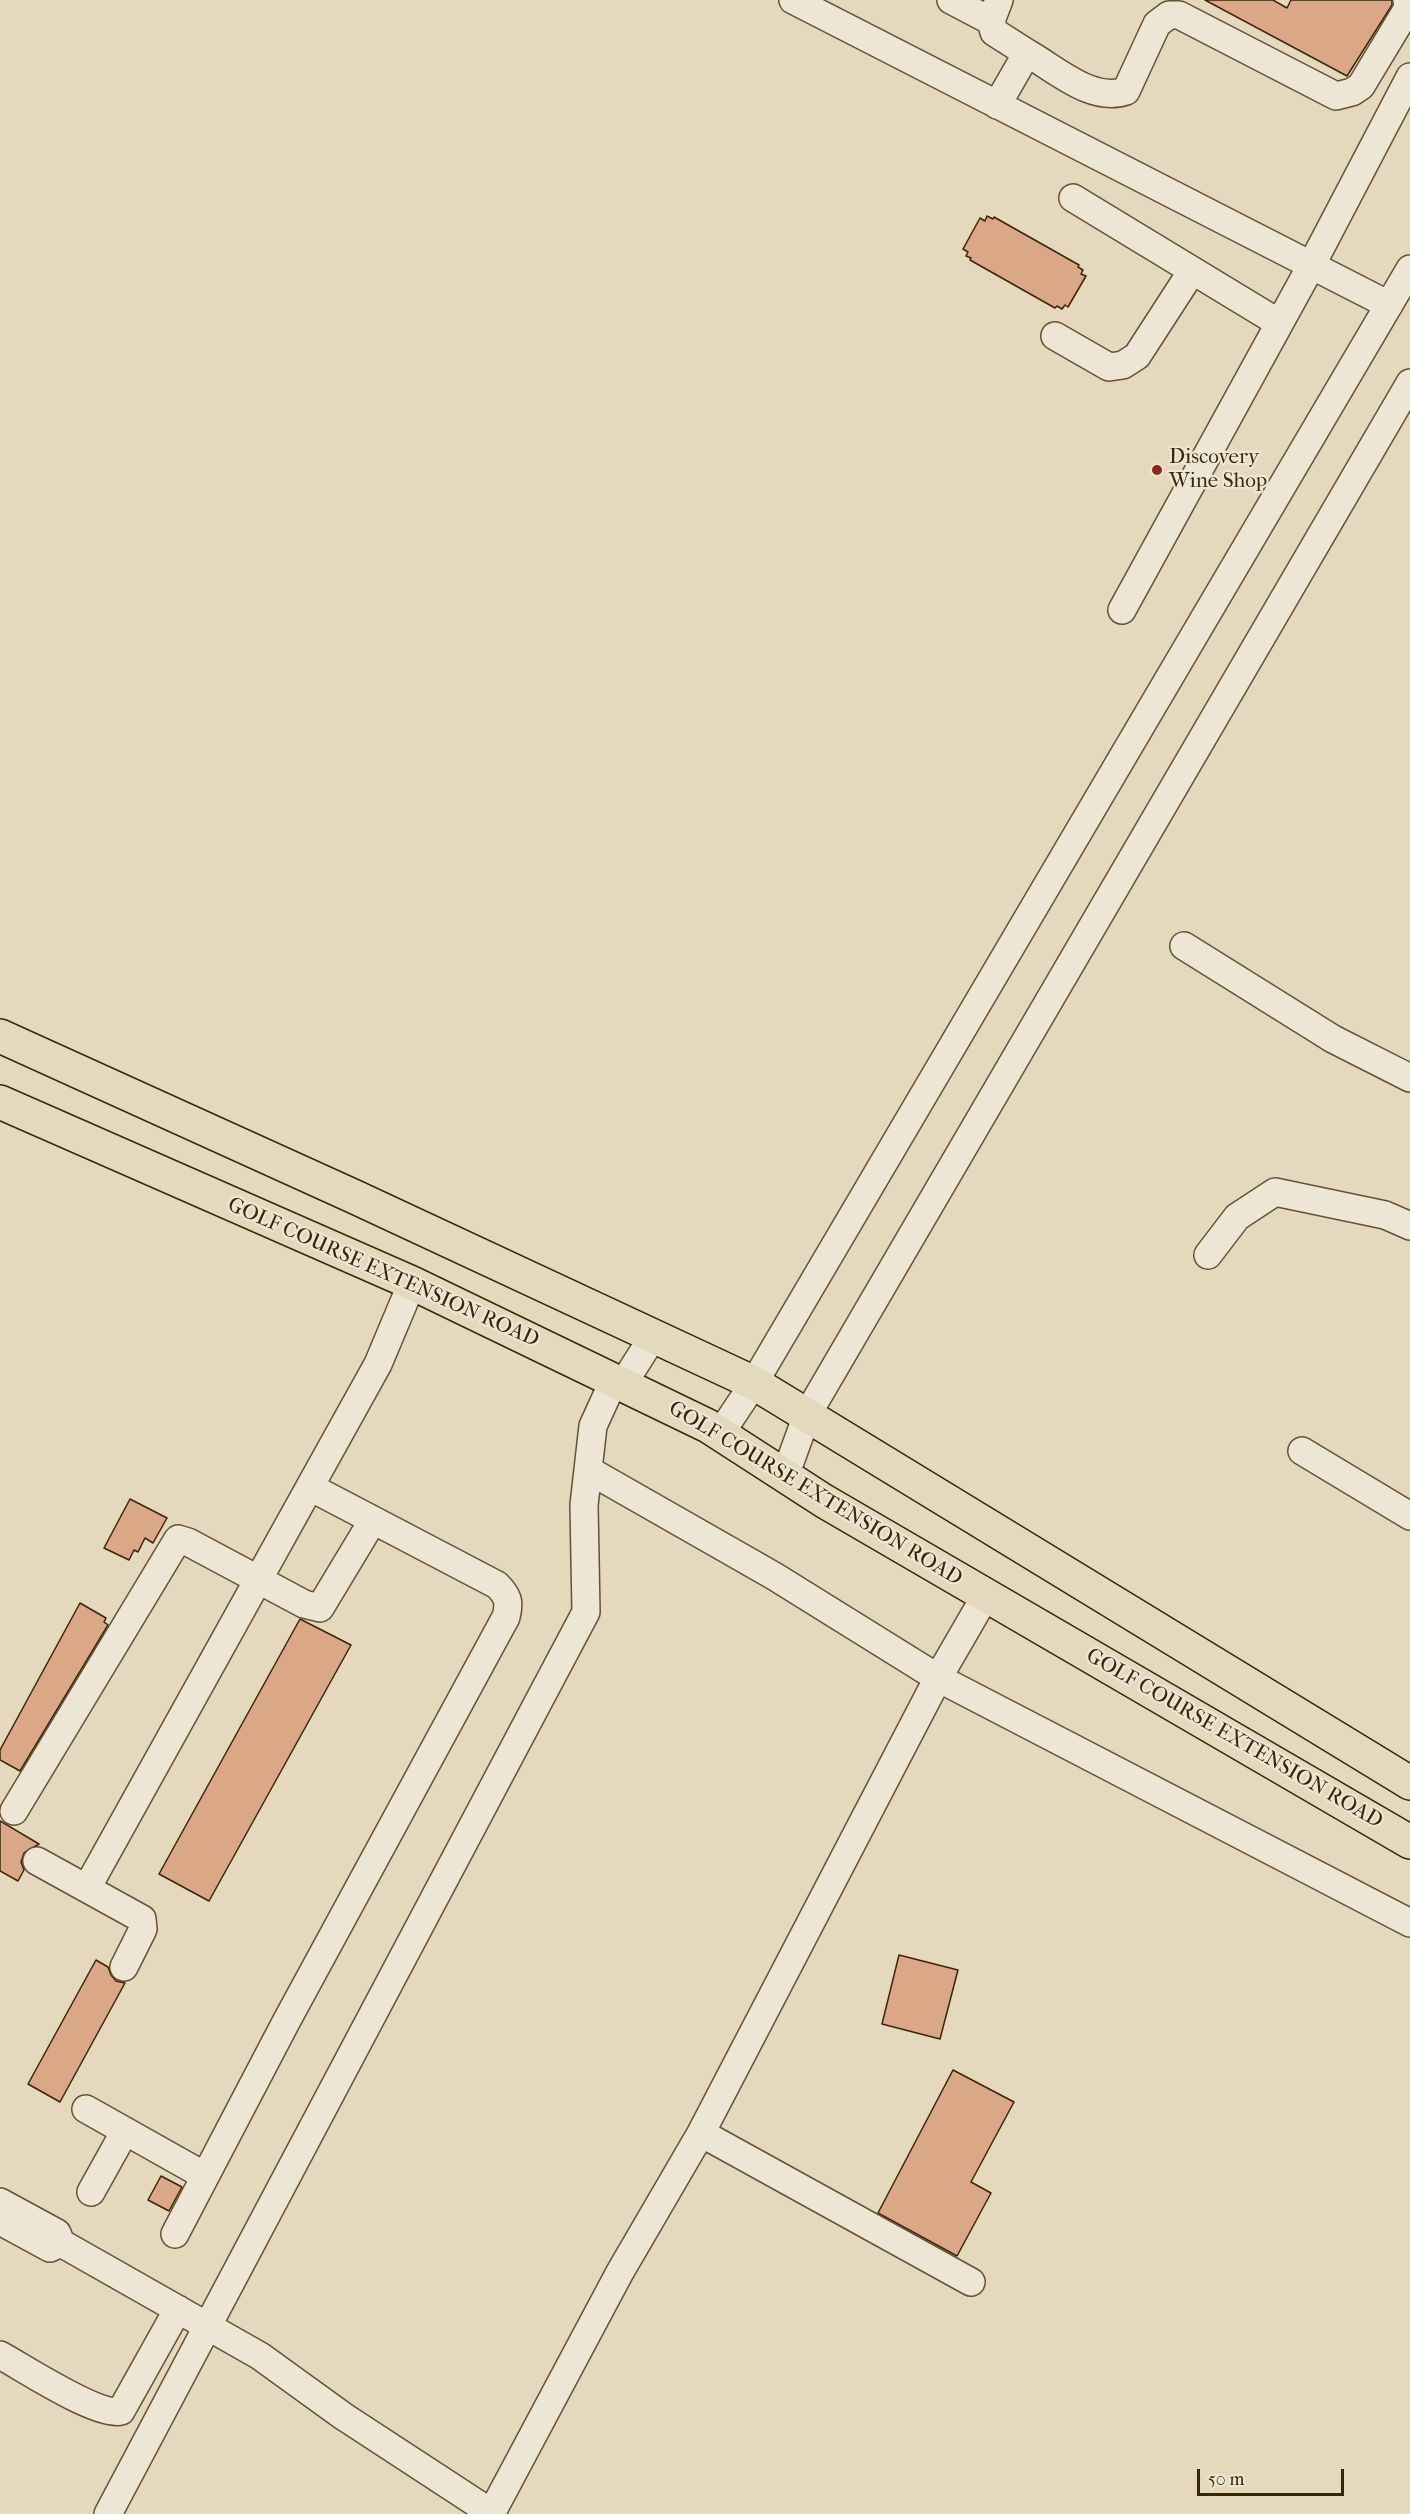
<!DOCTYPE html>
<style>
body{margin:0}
#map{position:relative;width:1410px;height:2514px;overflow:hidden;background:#e4d8bd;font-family:"IM FELL French Canon",serif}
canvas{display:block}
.scale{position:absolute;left:1197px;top:2469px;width:147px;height:27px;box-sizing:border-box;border:3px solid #392607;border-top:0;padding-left:8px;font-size:18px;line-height:21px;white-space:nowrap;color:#392607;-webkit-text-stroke:4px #ede6d4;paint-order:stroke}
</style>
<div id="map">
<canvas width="1410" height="2514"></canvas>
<div class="scale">50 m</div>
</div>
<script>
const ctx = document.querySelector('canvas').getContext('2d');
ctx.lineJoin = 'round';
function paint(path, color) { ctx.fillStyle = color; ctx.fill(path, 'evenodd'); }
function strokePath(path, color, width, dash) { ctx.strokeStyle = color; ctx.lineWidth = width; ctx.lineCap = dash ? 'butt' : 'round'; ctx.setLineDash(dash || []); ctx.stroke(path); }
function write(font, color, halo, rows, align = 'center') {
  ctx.font = font + ' "IM FELL French Canon",serif'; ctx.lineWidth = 4.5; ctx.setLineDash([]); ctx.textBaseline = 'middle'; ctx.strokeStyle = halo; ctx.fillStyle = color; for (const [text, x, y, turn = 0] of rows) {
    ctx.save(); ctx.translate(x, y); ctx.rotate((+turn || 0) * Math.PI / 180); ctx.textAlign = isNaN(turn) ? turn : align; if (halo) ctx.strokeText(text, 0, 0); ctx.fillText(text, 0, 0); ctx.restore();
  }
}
const building = new Path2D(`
 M1205,0H1273L1287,8L1291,0H1392V5L1347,76Z
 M987,216L993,219L994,217L1079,265L1078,267L1083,270L1081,274L1086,276L1068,307L1065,305L1062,309L1057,306L1055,308L970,260L971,258L966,256L968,252L963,249L980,218L985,221Z
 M130,1499L167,1518L153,1543L145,1538L138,1552L134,1550L129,1560L104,1548Z
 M80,1603L106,1618L104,1622L108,1625L20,1771L0,1760V1750Z
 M300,1619L351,1645L209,1901L159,1874Z
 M0,1821L39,1844L24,1853L21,1862L24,1870L18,1881L0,1871Z
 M899,1955L958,1970L940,2039L882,2024Z
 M96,1960L108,1967L111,1975L116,1981L125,1983L60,2102L28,2084Z
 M953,2070L1014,2102L971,2182L991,2193L957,2256L878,2213Z
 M161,2176L182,2187L169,2211L148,2200Z`);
paint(building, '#daa787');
strokePath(building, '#392607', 1.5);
const minor = new Path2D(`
 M793,0L1389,305
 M951,0L991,21
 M999,0L991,21L994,32L1027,53
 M997,105L1027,53C1056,69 1092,103 1126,91L1157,24L1169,15H1179L1336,96L1352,92L1361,86L1408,8L1407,0
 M1073,198L1279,323
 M1055,336L1109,367L1123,365L1137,356L1192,271
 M1122,610L1311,266L1410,77
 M1184,946L1333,1039L1410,1078
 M1208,1255L1237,1217L1275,1192L1385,1215L1410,1226
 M623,1384L654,1335
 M720,1434L754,1383L1410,269
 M1302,1451L1410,1516
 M590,1471L774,1576L938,1678L1410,1923
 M785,1476L807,1415L1410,383
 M14,1811L178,1539L188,1542L304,1604L320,1608L373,1520
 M37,1861L142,1919L143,1929L124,1967
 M87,1888L378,1364L412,1283
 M86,2109L205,2176
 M701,2133L971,2282
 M91,2192L125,2131
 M0,2202L57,2233L61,2243L50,2248L0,2221
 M175,2234L286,2022L506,1617C510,1602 508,1596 497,1585L310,1487
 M61,2243L260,2356L343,2416L493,2514
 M0,2355C24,2368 98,2417 121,2411L178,2309
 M108,2514L586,1612L584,1505L593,1426L614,1380
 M491,2514L620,2272L701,2133L938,1678L986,1595`);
const major = new Path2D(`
 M0,1036L355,1197L754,1383L1410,1783
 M0,1102L412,1283L708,1426L824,1501L1410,1842`);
strokePath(minor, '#645234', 30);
strokePath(major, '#392607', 36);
strokePath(minor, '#ede6d4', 27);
strokePath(major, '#e4d8bd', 33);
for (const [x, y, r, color] of [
 [1157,470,6,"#8f2418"]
]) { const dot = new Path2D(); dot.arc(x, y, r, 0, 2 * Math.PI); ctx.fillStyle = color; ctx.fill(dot); strokePath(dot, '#ede6d4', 2); }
write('21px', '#392607', '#ede6d4', [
 ["Discovery",1169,458],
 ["Wine Shop",1169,482]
], 'left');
write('21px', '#392607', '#ede6d4', [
 ["GOLF COURSE EXTENSION ROAD",383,1273,24],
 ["GOLF COURSE EXTENSION ROAD",815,1494,31],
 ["GOLF COURSE EXTENSION ROAD",1234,1739,30]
]);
</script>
